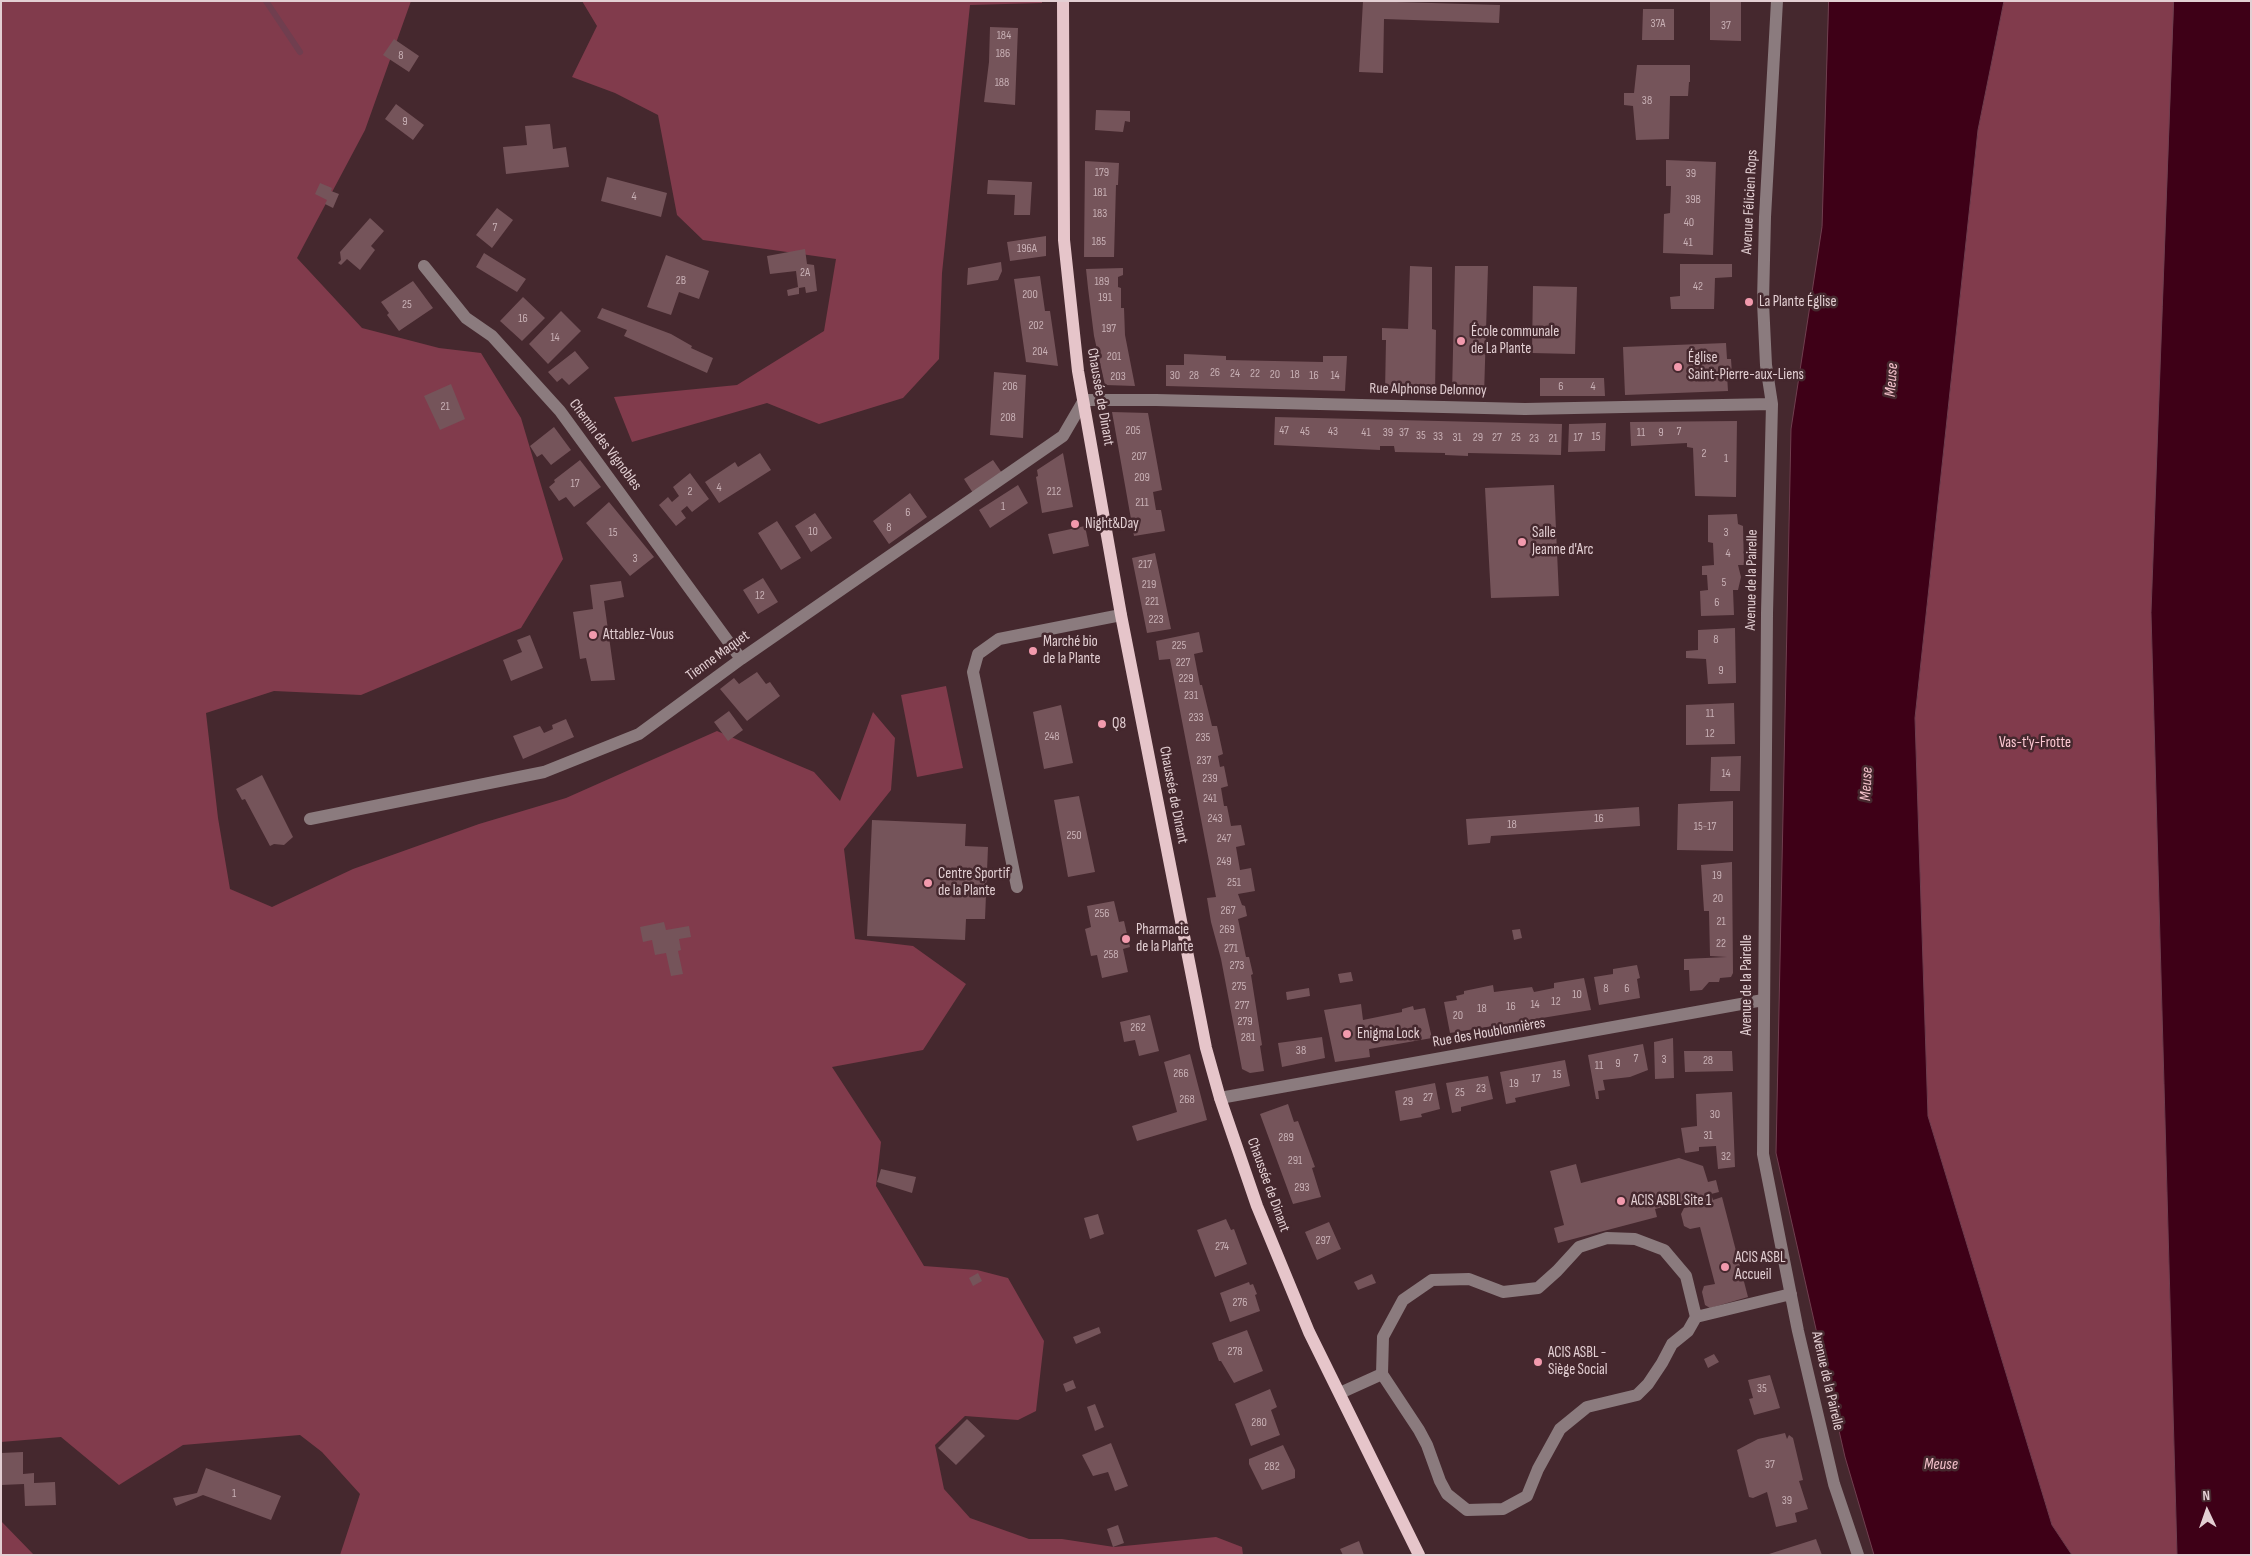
<!DOCTYPE html>
<meta charset="utf-8">
<style>
body{margin:0}
#map{position:relative;width:2252px;height:1556px;overflow:hidden;background:#45282e;font-family:"Sofia Sans Condensed",sans-serif}
canvas{display:block}
.frame{position:absolute;inset:0;border:2px solid #e3cfd3;pointer-events:none}
.north{position:absolute;left:2182px;top:1486px;width:50px;height:50px;-webkit-text-stroke:4px #45282e;paint-order:stroke;rotate:357deg;font-size:14px;font-weight:700;line-height:20px;text-align:center;color:#e3cfd3}
.north::after{content:'';display:block;margin:auto;width:18px;height:22px;background:#e3cfd3;clip-path:polygon(50% 0,100% 100%,50% 72%,0 100%)}
</style>
<div id="map">
<canvas width="2252" height="1556"></canvas>
<div class="frame"></div>
<div class="north">N</div>
</div>
<script>
const ctx = document.querySelector('canvas').getContext('2d');
ctx.lineJoin = 'round';
function paint(path, color) { ctx.fillStyle = color; ctx.fill(path, 'evenodd'); }
function strokePath(path, color, width, dash) { ctx.strokeStyle = color; ctx.lineWidth = width; ctx.lineCap = dash ? 'butt' : 'round'; ctx.setLineDash(dash || []); ctx.stroke(path); }
function write(font, color, halo, rows, align = 'center') {
  ctx.font = font + ' "Sofia Sans Condensed",sans-serif'; ctx.lineWidth = 5; ctx.setLineDash([]); ctx.textBaseline = 'middle'; ctx.strokeStyle = halo; ctx.fillStyle = color; for (const [text, x, y, turn = 0] of rows) {
    ctx.save(); ctx.translate(x, y); ctx.rotate((+turn || 0) * Math.PI / 180); ctx.textAlign = isNaN(turn) ? turn : align; if (halo) ctx.strokeText(text, 0, 0); ctx.fillText(text, 0, 0); ctx.restore();
  }
}
paint(new Path2D(`
 M1,1H411L365,130L297,258L362,328L439,348L481,353L521,418L563,559L521,628L361,695L274,691L206,713L218,818L230,889L272,907L353,869L479,824L566,798L717,731L814,772L840,801L873,712L895,738L891,790L844,849L855,939L913,946L966,984L923,1050L832,1067L881,1142L876,1186L924,1266L977,1270L1008,1278L1044,1341L1036,1411L1018,1420L965,1416L935,1445L944,1489L970,1518L1029,1539H1062L1114,1547L1216,1537L1242,1547L1243,1555H340L360,1494L322,1452L300,1435L183,1445L119,1485L61,1437L1,1442Z
 M582,1H1042V3L970,5L942,273L939,359L903,398L819,424L767,403L632,442L614,397L737,385L824,331L836,259L703,240L677,215L658,115L615,93L572,77L597,26Z
 M2004,1H2174L2151,613L2177,1555H2072L2052,1525L1928,1116L1915,718L1978,130Z
 M946,686L963,768L917,777L901,695Z
 M1,1521L34,1555H1Z`), '#813b4c');
const water = new Path2D(`
 M1829,1H2004L1978,130L1915,718L1928,1116L2052,1525L2072,1555H1874L1845,1457L1776,1153L1791,429L1822,227Z
 M2174,1H2251V1555H2177L2151,613Z`);
paint(water, '#3e0017');
strokePath(water, '#703e4f', 1);
strokePath(new Path2D(`
 M266,1L300,52`), '#703e4f', 6);
paint(new Path2D(`
 M1363,1L1500,5L1499,23L1384,19L1383,73L1359,72Z
 M1710,1H1741V41L1710,40Z
 M1643,9H1674V40H1642Z
 M990,27L1018,28L1015,105L984,102L989,62Z
 M394,39L419,56L409,72L383,55Z
 M1637,65H1690V82H1689L1688,96H1670L1669,139L1636,140L1633,106L1624,105V93H1634Z
 M396,104L424,125L413,140L385,119Z
 M1096,110L1130,111V122L1125,121L1123,132L1095,130Z
 M550,124L553,149L566,147L569,167L506,174L503,147L527,145L525,126Z
 M1666,160L1716,162L1713,255L1663,253L1664,214L1670,213L1671,186H1666Z
 M1085,161L1119,163L1118,185H1116L1114,257H1084Z
 M607,177L667,193L661,217L601,201Z
 M988,180L1032,182L1030,215H1014L1015,195L987,194Z
 M320,183L332,188L331,191L339,194L333,208L325,204L327,200L315,194Z
 M497,208L513,220L492,248L476,235Z
 M370,218L384,231L371,246L375,250L360,270L347,259L341,265L338,263L341,260L340,252Z
 M1046,236V256L1010,261L1007,242Z
 M805,249L807,264L814,265L817,291L806,293L805,287L799,288V294L788,296L787,290L798,287L796,271L770,274L767,256Z
 M484,253L526,279L517,292L476,267Z
 M666,255L709,271L699,299L679,292L671,315L647,307Z
 M1001,262L1002,271L998,280L967,285L968,268Z
 M1680,264H1732V277L1715,278L1714,309H1671L1670,297L1680,296Z
 M1410,266L1432,267V329L1436,330L1435,393L1385,392L1386,340H1382V328L1408,329Z
 M1455,266H1488L1484,395L1452,393Z
 M1123,268V275L1118,277V287L1121,288V308H1124L1125,335L1135,386L1105,385L1094,336L1088,288L1086,269Z
 M1040,276L1045,311H1050L1058,366L1026,362L1014,279Z
 M413,281L433,308L399,331L387,315L389,313L381,302Z
 M1533,286L1577,287L1575,354L1532,353Z
 M523,297L545,318L522,341L500,321Z
 M602,308L671,334L692,346L691,348L713,358L707,373L624,336L627,330L597,318Z
 M561,311L581,331L548,364L529,344Z
 M1726,343L1727,359H1731L1732,374L1727,375L1728,391L1625,395L1623,347Z
 M575,351L589,368L569,385L562,378L557,382L548,372Z
 M1184,354L1226,356V360L1323,362V356H1347L1345,391L1166,386V365H1184Z
 M994,372L1026,375L1023,438L990,435Z
 M1540,378H1604L1605,396H1540Z
 M451,384L465,419L440,430L424,396Z
 M1112,412L1148,413L1162,490L1153,492L1156,510H1161L1165,531L1134,536Z
 M1275,417L1562,424L1561,455L1468,453V456L1445,455V453L1395,452L1394,446H1380V450L1274,445Z
 M1737,421L1736,497L1695,496L1693,448L1687,447V443L1631,446L1630,422Z
 M1606,423L1605,451L1568,452L1569,424Z
 M554,427L571,450L551,465L542,454L537,457L530,446Z
 M760,453L771,470L719,503L705,482L735,462L738,467Z
 M1063,453L1073,507L1042,513L1036,477L1038,476L1037,470Z
 M580,460L601,487L574,507L566,497L559,501L549,487L555,482L554,480Z
 M993,460L1002,473L973,493L964,479Z
 M690,473L709,499L692,512L687,506L681,511L686,518L676,526L659,505L668,497L672,502L679,496L673,487Z
 M1018,485L1028,503L990,528L979,510Z
 M1554,485L1559,596L1491,598L1485,488Z
 M910,493L927,517L889,544L873,521Z
 M609,502L654,557L630,576L586,523Z
 M815,513L832,538L811,552L795,526Z
 M1737,514L1738,524L1743,526L1744,565H1738L1741,577L1738,590H1733L1734,615L1701,616L1700,591L1708,590L1707,575H1702V566L1714,565L1713,543L1708,542V515Z
 M777,521L801,558L781,570L758,533Z
 M1085,526L1089,546L1053,554L1048,534Z
 M1155,553L1171,629L1147,633L1132,558Z
 M763,578L778,602L758,614L743,590Z
 M621,581L624,597L604,601L615,680L591,681L586,658L580,659L573,612L593,609L590,585Z
 M1735,628L1736,683L1708,684L1706,659L1686,658V651L1698,650V630Z
 M1199,632L1203,652L1194,654L1200,685H1202L1212,726H1217L1223,754L1218,756L1220,767L1224,766L1228,786L1221,788L1224,806H1227L1231,826L1241,825L1245,845L1236,847L1240,870L1251,868L1255,891L1238,894L1242,905L1245,906L1247,916L1238,919L1246,957H1249L1253,974L1251,975L1262,1045L1260,1046L1264,1071L1250,1073L1242,1069L1221,959L1211,922L1207,898L1216,897L1170,659L1159,660L1156,641Z
 M530,635L543,668L511,681L503,660L522,652L517,640Z
 M757,672L766,684L770,682L780,696L747,721L720,689L734,678L739,684Z
 M1734,703L1735,744L1686,745V705Z
 M1061,705L1073,763L1044,769L1033,712Z
 M729,711L743,730L728,741L714,722Z
 M566,719L574,737L523,759L513,736L540,726L544,733L553,729L552,725Z
 M1741,756L1740,791H1710L1711,757Z
 M262,775L293,837L284,845L274,844L270,846L245,799L242,800L236,789Z
 M1079,796L1095,872L1068,877L1054,800Z
 M1733,801V851L1677,850L1678,804Z
 M1639,807L1640,826L1491,836L1490,843L1468,845L1466,819Z
 M872,820L966,824L965,846L988,847L985,919H966L965,940L867,936Z
 M1732,862L1733,973L1731,977L1720,978L1719,982H1709L1702,990L1690,991L1689,970H1684V959L1727,957L1710,956L1709,911H1704L1701,865Z
 M1114,901L1119,922L1124,921L1130,947L1123,949L1128,972L1102,978L1097,955L1091,956L1085,929L1091,927L1087,906Z
 M664,922L666,930L689,926L691,937L679,939L681,950L678,951L683,974L671,976L666,953L655,955L652,940L643,942L640,927Z
 M1520,929L1522,938L1514,940L1512,930Z
 M1637,965L1640,978L1637,979L1640,998L1599,1005L1594,977L1613,974V969Z
 M1351,972L1353,981L1340,983L1338,974Z
 M1584,978L1591,1010L1450,1033L1444,1002L1457,1000L1456,996L1464,994V991L1493,985L1494,992L1532,987L1534,992L1554,988V983Z
 M1309,988L1310,996L1287,1000L1286,992Z
 M1361,1004L1363,1020L1402,1012V1009L1413,1006L1414,1010L1425,1008L1432,1038L1369,1049L1370,1057L1335,1062L1324,1010Z
 M1150,1015L1159,1051L1139,1056L1135,1040L1124,1042L1120,1022Z
 M1322,1037L1325,1058L1282,1067L1278,1043Z
 M1673,1038L1674,1078L1655,1079L1654,1042Z
 M1643,1044L1648,1070L1630,1077L1603,1080L1605,1090L1598,1091L1599,1099H1596L1588,1055Z
 M1684,1051H1732L1733,1071L1685,1072Z
 M1190,1054L1207,1120L1137,1141L1132,1126L1177,1112L1164,1062Z
 M1565,1060L1570,1086L1515,1098L1516,1102L1506,1104L1500,1072Z
 M1488,1076L1493,1099L1461,1107V1111L1452,1113L1446,1083Z
 M1435,1083L1440,1109L1421,1114L1422,1117L1400,1121L1395,1091Z
 M1732,1092L1735,1167L1718,1169L1716,1146L1699,1147V1151L1685,1153L1681,1128L1697,1126L1696,1094Z
 M1288,1104L1294,1122L1298,1121L1315,1167L1312,1168L1321,1197L1293,1204L1260,1114Z
 M1679,1158L1703,1166L1708,1182L1716,1180L1719,1192L1711,1194L1713,1200L1722,1197L1748,1297L1710,1308L1705,1305L1702,1292L1704,1286L1715,1284L1700,1227L1690,1229L1684,1226L1681,1214L1684,1208L1696,1205L1695,1198L1655,1209L1657,1217L1558,1243L1554,1228L1564,1225L1550,1171L1576,1164L1581,1183Z
 M881,1169L916,1177L912,1193L877,1182Z
 M1098,1214L1104,1234L1090,1239L1084,1218Z
 M1226,1219L1231,1230L1234,1229L1247,1264L1215,1277L1197,1230Z
 M1329,1222L1341,1249L1317,1260L1305,1232Z
 M978,1273L982,1281L973,1286L969,1278Z
 M1372,1274L1376,1283L1358,1290L1354,1282Z
 M1249,1282L1250,1285L1253,1284L1257,1294L1255,1295L1260,1311L1230,1322L1220,1293Z
 M1099,1327L1101,1333L1076,1344L1073,1337Z
 M1247,1330L1263,1371L1234,1383L1221,1361H1219L1212,1343Z
 M1714,1354L1719,1362L1708,1368L1704,1359Z
 M1770,1375L1780,1408L1754,1415L1749,1399L1753,1398L1748,1380Z
 M1073,1380L1076,1388L1066,1392L1063,1384Z
 M1270,1389L1277,1407L1271,1410L1280,1435L1251,1446L1235,1404Z
 M1095,1404L1104,1427L1095,1431L1087,1407Z
 M967,1419L985,1436L956,1465L938,1448Z
 M1785,1433L1787,1439L1789,1435L1793,1438L1803,1480L1799,1481L1808,1509L1795,1513L1797,1522L1776,1527L1767,1492L1753,1498L1749,1497L1737,1450L1758,1439Z
 M1111,1443L1128,1486L1115,1491L1108,1472L1093,1476L1082,1455Z
 M1283,1445L1295,1470V1478L1262,1490L1249,1464V1459Z
 M23,1452V1474L34,1473V1483L55,1482L56,1505L25,1506L24,1484L1,1485V1453Z
 M206,1468L281,1496L271,1520L203,1495L176,1506L173,1498L197,1493Z
 M1118,1525L1124,1543L1113,1547L1107,1529Z
 M1816,1539L1822,1555H1769V1554Z
 M1359,1541L1364,1555H1343L1340,1549Z`), '#75545a');
strokePath(new Path2D(`
 M1777,1L1765,217L1763,302L1766,365L1772,404L1767,613L1763,1154L1798,1331L1834,1484L1858,1555
 M424,266L466,318L492,336L560,411L741,659
 M310,819L544,772L639,734L741,659L1063,436L1084,400H1156L1525,409L1772,404
 M1017,887L973,672L978,654L999,639L1121,615
 M1220,1098L1763,1000
 M1696,1317L1686,1276L1664,1250L1635,1239L1607,1238L1579,1247L1557,1271L1538,1288L1503,1292L1469,1279L1432,1280L1403,1300L1383,1337L1382,1374L1419,1430L1427,1445L1440,1481L1447,1494L1467,1510L1503,1509L1527,1496L1538,1469L1560,1429L1587,1407L1637,1395L1648,1384L1662,1363L1672,1344L1688,1331L1696,1317L1791,1294
 M1340,1393L1382,1374`), '#8b7b7e', 12);
strokePath(new Path2D(`
 M1063,1L1064,240L1078,371L1121,615L1206,1048L1220,1098L1257,1206L1309,1332L1419,1555`), '#e6c5ca', 12);
for (const [x, y, r, color] of [
 [1749,302,5,"#f29aad"],
 [1461,341,5,"#f29aad"],
 [1678,367,5,"#f29aad"],
 [1075,524,5,"#f29aad"],
 [1522,542,5,"#f29aad"],
 [593,635,5,"#f29aad"],
 [1033,651,5,"#f29aad"],
 [1102,724,5,"#f29aad"],
 [928,883,5,"#f29aad"],
 [1126,939,5,"#f29aad"],
 [1347,1034,5,"#f29aad"],
 [1621,1201,5,"#f29aad"],
 [1725,1267,5,"#f29aad"],
 [1538,1362,5,"#f29aad"]
]) { const dot = new Path2D(); dot.arc(x, y, r, 0, 2 * Math.PI); ctx.fillStyle = color; ctx.fill(dot); strokePath(dot, '#45282e', 2); }
write('12px', '#c8b0b5', null, [
 ["37A",1658,24],
 ["37",1726,26],
 ["184",1004,36],
 ["186",1003,54],
 ["8",401,56],
 ["188",1002,83],
 ["38",1647,101],
 ["9",405,122],
 ["179",1102,173],
 ["39",1691,174],
 ["181",1100,193],
 ["4",634,197],
 ["39B",1693,200],
 ["183",1100,214],
 ["40",1689,223],
 ["7",495,228],
 ["185",1099,242],
 ["41",1688,243],
 ["196A",1027,249],
 ["2A",805,273],
 ["2B",681,281],
 ["189",1102,282],
 ["42",1698,287],
 ["200",1030,295],
 ["191",1105,298],
 ["25",407,305],
 ["16",523,319],
 ["202",1036,326],
 ["197",1109,329],
 ["14",555,338],
 ["204",1040,352],
 ["201",1114,357],
 ["26",1215,373],
 ["24",1235,374],
 ["22",1255,374],
 ["20",1275,375],
 ["18",1295,375],
 ["30",1175,376],
 ["28",1194,376],
 ["16",1314,376],
 ["14",1335,376],
 ["203",1118,377],
 ["206",1010,387],
 ["6",1561,387],
 ["4",1593,387],
 ["21",445,407],
 ["208",1008,418],
 ["205",1133,431],
 ["47",1284,431],
 ["45",1305,432],
 ["43",1333,432],
 ["7",1679,432],
 ["41",1366,433],
 ["39",1388,433],
 ["37",1404,433],
 ["11",1641,433],
 ["9",1661,433],
 ["35",1421,436],
 ["33",1438,437],
 ["15",1596,437],
 ["31",1457,438],
 ["29",1478,438],
 ["27",1497,438],
 ["25",1516,438],
 ["17",1578,438],
 ["23",1534,439],
 ["21",1553,439],
 ["2",1704,454],
 ["207",1139,457],
 ["1",1726,459],
 ["209",1142,478],
 ["17",575,484],
 ["4",719,488],
 ["2",690,492],
 ["212",1054,492],
 ["211",1142,503],
 ["1",1003,507],
 ["6",908,513],
 ["8",889,528],
 ["10",813,532],
 ["15",613,533],
 ["3",1726,533],
 ["4",1728,554],
 ["3",635,559],
 ["217",1145,565],
 ["5",1724,583],
 ["219",1149,585],
 ["12",760,596],
 ["221",1152,602],
 ["6",1717,603],
 ["223",1156,620],
 ["8",1716,640],
 ["225",1179,646],
 ["227",1183,663],
 ["9",1721,671],
 ["229",1186,679],
 ["231",1191,696],
 ["11",1710,714],
 ["233",1196,718],
 ["12",1710,734],
 ["248",1052,737],
 ["235",1203,738],
 ["237",1204,761],
 ["14",1726,774],
 ["239",1210,779],
 ["241",1210,799],
 ["243",1215,819],
 ["16",1599,819],
 ["18",1512,825],
 ["15-17",1705,827],
 ["250",1074,836],
 ["247",1224,839],
 ["249",1224,862],
 ["19",1717,876],
 ["251",1234,883],
 ["20",1718,899],
 ["267",1228,911],
 ["256",1102,914],
 ["21",1721,922],
 ["269",1227,930],
 ["22",1721,944],
 ["271",1231,949],
 ["258",1111,955],
 ["273",1237,966],
 ["275",1239,987],
 ["8",1606,989],
 ["6",1627,989],
 ["10",1577,995],
 ["12",1556,1002],
 ["14",1535,1005],
 ["277",1242,1006],
 ["16",1511,1007],
 ["18",1482,1009],
 ["20",1458,1016],
 ["279",1245,1022],
 ["262",1138,1028],
 ["281",1248,1038],
 ["38",1301,1051],
 ["7",1636,1059],
 ["3",1664,1060],
 ["28",1708,1061],
 ["9",1618,1064],
 ["11",1599,1066],
 ["266",1181,1074],
 ["15",1557,1075],
 ["17",1536,1079],
 ["19",1514,1084],
 ["23",1481,1089],
 ["25",1460,1093],
 ["27",1428,1098],
 ["268",1187,1100],
 ["29",1408,1102],
 ["30",1715,1115],
 ["31",1708,1136],
 ["289",1286,1138],
 ["32",1726,1157],
 ["291",1295,1161],
 ["293",1302,1188],
 ["297",1323,1241],
 ["274",1222,1247],
 ["276",1240,1303],
 ["278",1235,1352],
 ["35",1762,1389],
 ["280",1259,1423],
 ["37",1770,1465],
 ["282",1272,1467],
 ["1",234,1494],
 ["39",1787,1501]
]);
write('15px', '#e3cfd3', '#45282e', [
 ["Avenue Félicien Rops",1750,202,-87],
 ["Rue Alphonse Delonnoy",1428,390,1],
 ["Chaussée de Dinant",1100,397,80],
 ["Chemin des Vignobles",605,445,53],
 ["Avenue de la Pairelle",1752,580,-89],
 ["Tienne Maquet",718,656,-36],
 ["Chaussée de Dinant",1173,795,79],
 ["Avenue de la Pairelle",1747,985,-90],
 ["Rue des Houblonnières",1489,1033,-10],
 ["Chaussée de Dinant",1268,1185,70],
 ["Avenue de la Pairelle",1827,1381,77]
]);
write('15px', '#e3cfd3', '#45282e', [
 ["La Plante Église",1759,302],
 ["École communale",1471,332],
 ["de La Plante",1471,349],
 ["Église",1688,358],
 ["Saint-Pierre-aux-Liens",1688,375],
 ["Night&Day",1085,524],
 ["Salle",1532,533],
 ["Jeanne d'Arc",1532,550],
 ["Attablez-Vous",603,635],
 ["Marché bio",1043,642],
 ["de la Plante",1043,659],
 ["Q8",1112,724],
 ["Centre Sportif",938,874],
 ["de la Plante",938,891],
 ["Pharmacie",1136,930],
 ["de la Plante",1136,947],
 ["Enigma Lock",1357,1034],
 ["ACIS ASBL Site 1",1631,1201],
 ["ACIS ASBL",1735,1258],
 ["Accueil",1735,1275],
 ["ACIS ASBL -",1548,1353],
 ["Siège Social",1548,1370]
], 'left');
write('15px', '#fdc9d3', '#45282e', [
 ["Vas-t'y-Frotte",2035,743]
]);
write('italic 16px', '#f4c1cb', '#45282e', [
 ["Meuse",1892,380,-86],
 ["Meuse",1867,784,-87],
 ["Meuse",1941,1465]
]);
</script>
